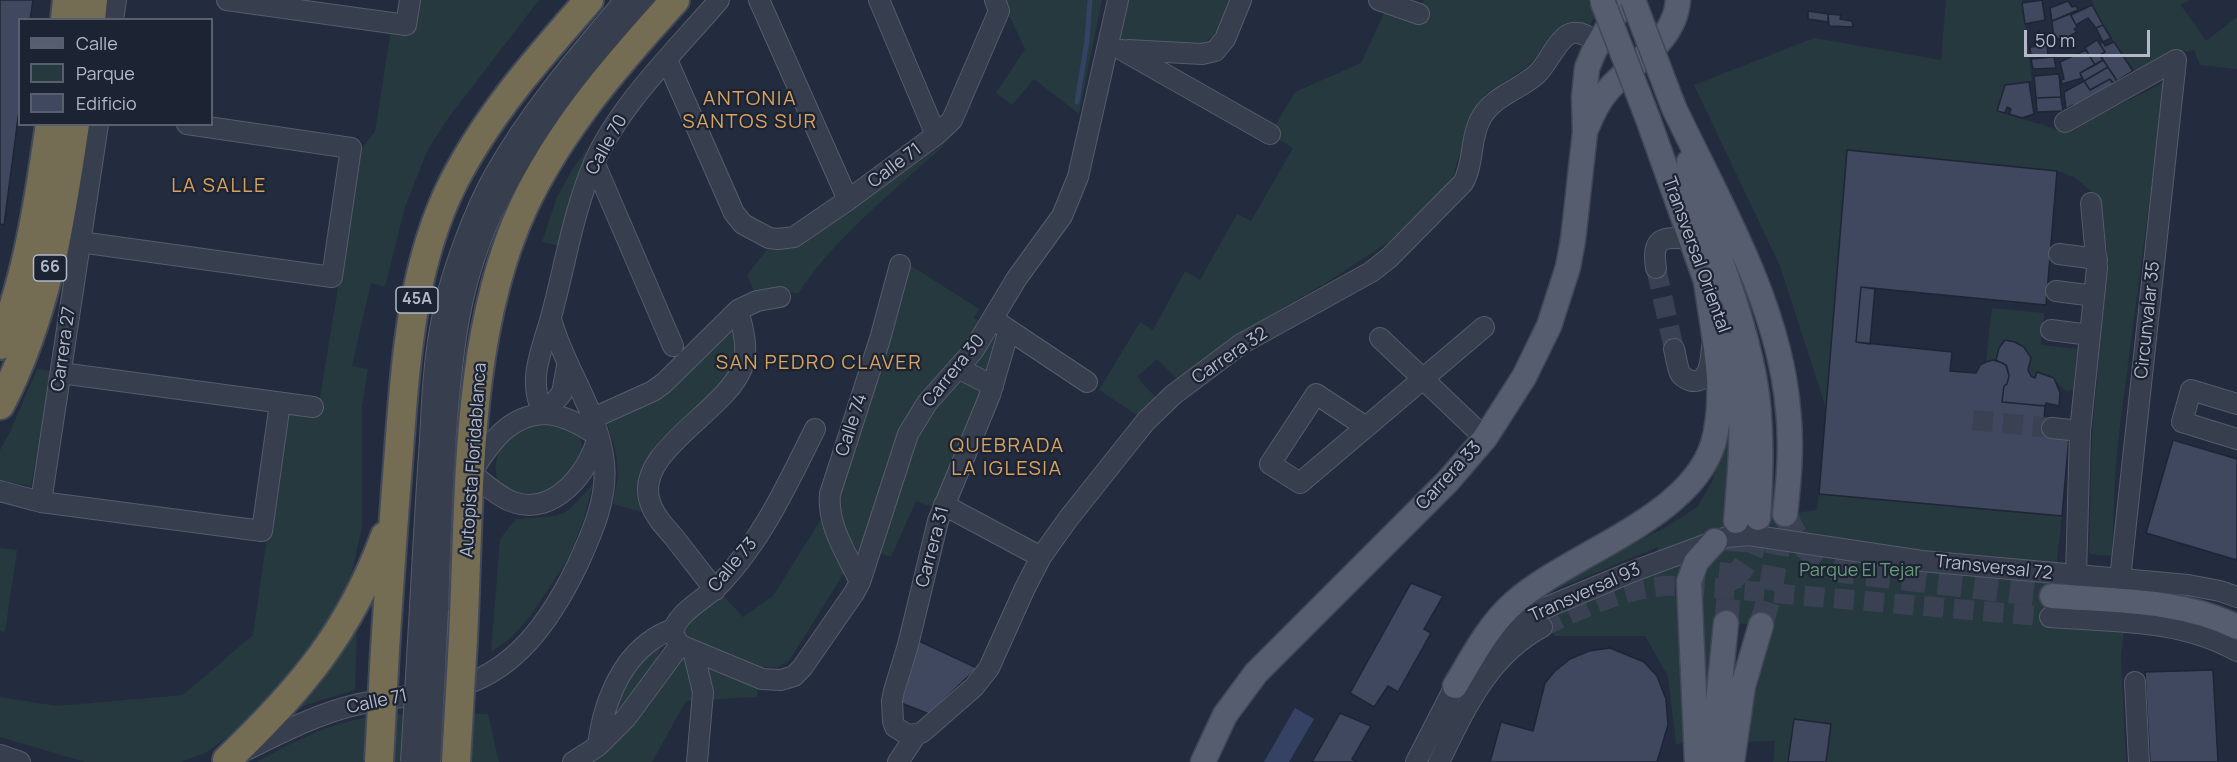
<!DOCTYPE html>
<style>
body{margin:0}
#map{position:relative;width:2237px;height:762px;overflow:hidden;background:#232c3e;font-family:Manrope,sans-serif}
canvas{display:block}
.legend{position:absolute;left:18px;top:18px;width:195px;height:108px;box-sizing:border-box;background:#1c2333;border:2px solid #585f6f;margin:0;padding:8px 10px;list-style:none;font-size:18px;color:#b3b9c9}
.legend li{display:flex;align-items:center;gap:12px;height:30px}
.legend b{width:30px;border:2px solid #585f6f}
.scale{position:absolute;left:2024px;top:30px;width:126px;height:27px;box-sizing:border-box;border:3px solid #b3b9c9;border-top:0;padding-left:8px;font-size:18px;line-height:21px;white-space:nowrap;color:#b3b9c9;-webkit-text-stroke:4px #1c2333;paint-order:stroke}
</style>
<div id="map">
<canvas width="2237" height="762"></canvas>
<ul class="legend">
<li><b style="height:8px;background:#555d6e"></b>Calle</li>
<li><b style="height:16px;background:#25393f"></b>Parque</li>
<li><b style="height:16px;background:#3f485f"></b>Edificio</li>
</ul>
<div class="scale">50 m</div>
</div>
<script>
const ctx = document.querySelector('canvas').getContext('2d');
ctx.lineJoin = 'round';
function paint(path, color) { ctx.fillStyle = color; ctx.fill(path, 'evenodd'); }
function strokePath(path, color, width, dash) { ctx.strokeStyle = color; ctx.lineWidth = width; ctx.lineCap = dash ? 'butt' : 'round'; ctx.setLineDash(dash || []); ctx.stroke(path); }
function write(font, color, halo, rows, align = 'center') {
  ctx.font = font + ' Manrope,sans-serif'; ctx.lineWidth = 4.5; ctx.setLineDash([]); ctx.textBaseline = 'middle'; ctx.strokeStyle = halo; ctx.fillStyle = color; for (const [text, x, y, turn = 0] of rows) {
    ctx.save(); ctx.translate(x, y); ctx.rotate((+turn || 0) * Math.PI / 180); ctx.textAlign = isNaN(turn) ? turn : align; if (halo) ctx.strokeText(text, 0, 0); ctx.fillText(text, 0, 0); ctx.restore();
  }
}
paint(new Path2D(`
 M416,0H539L449,117L428,149L405,207L385,287L371,283L352,366L368,369L362,407V527L351,576L335,614L303,660L248,721L207,752L181,762H85L0,737V697L57,706L183,695L253,635L265,551L288,412L317,415L361,149L375,132L391,30Z
 M1002,0H1102L1079,114L1034,79L1012,105L996,93L1025,49Z
 M1127,0H1230C1222,20 1217,41 1194,46L1120,42Z
 M1424,0H1605L1588,28L1578,23L1569,22L1555,34L1527,67L1485,94L1472,116L1451,181L1390,241L1324,284L1255,324L1178,380L1157,359L1137,377L1157,399L1140,417L1099,390L1140,322L1153,330L1185,271L1200,280L1237,214L1251,221L1293,148L1270,134L1295,92L1361,63L1386,9L1418,14Z
 M1946,0H2022L2032,81L2005,85L1997,111L2066,132L2165,82L2119,433L2115,475L2112,556L2089,554L2092,435L2108,258L2099,198L2074,177L2057,171L1848,150L1826,408L1780,266L1694,85L1814,38L1941,60Z
 M2092,0H2191L2180,4L2206,41L2237,17V69L2200,65L2194,50L2171,54L2135,74L2093,10Z
 M599,132L584,167L561,246L542,242L557,197L572,170Z
 M950,140C902,184 832,239 798,294L780,289L755,293L747,275L770,246L827,226Z
 M910,265L979,309L974,318L1002,334L938,509L916,501L891,557L861,546L789,661L777,667H760L757,697L686,701L652,762H590L691,640L683,632L689,618L722,594L743,617L773,596L835,497Z
 M1992,308L2044,313L2041,345L2077,349L2073,390L2066,391C2057,381 2051,376 2038,372L2035,378L2031,376L2028,370L2031,358C2024,347 2019,342 2005,341L1999,348L1996,360L1986,361Z
 M728,326C765,381 669,415 650,455C638,478 641,488 645,513L613,504L618,475L616,452L606,420Z
 M37,369L52,371L31,486L0,480V450L10,432Z
 M553,421L580,436L584,453L580,465L546,494L520,498L498,483C491,455 502,435 530,424C536,421 546,422 553,421Z
 M1730,429L1736,521L1817,510L1819,494L2062,516L2050,625L2124,632L2121,657L2126,762H1773L1775,741L1743,742L1752,692L1769,626L1718,622L1702,741L1676,744L1668,676L1645,636H1554L1546,613L1659,569L1658,547L1547,593L1606,557L1668,526L1697,507L1712,482Z
 M593,484L584,518L569,558L531,615L510,639L491,652L500,539L516,519L556,516L569,510Z
 M0,548L17,550L5,632L0,631Z
 M357,618L355,690L306,705L283,717Z
 M664,640L655,663L606,730L616,701L636,666Z
 M424,712L488,714L499,762H256C287,745 320,728 354,720C377,715 401,715 424,712Z`), '#25393f');
paint(new Path2D(`
 M1295,708L1314,719L1289,762H1264Z`), '#354264');
strokePath(new Path2D(`
 M1077,102L1087,41L1090,0`), '#354264', 5);
const building = new Path2D(`
 M0,0H33L30,20H20V103L4,225L0,224Z
 M2042,0L2045,20L2025,24L2022,3Z
 M2068,1L2072,7L2076,6L2078,10L2052,21L2050,8Z
 M2092,5L2103,25L2096,28L2088,18L2076,25L2071,15Z
 M1808,11L1828,14V22L1808,19Z
 M1828,14L1841,15L1840,19L1852,21L1853,27L1829,26Z
 M2070,14L2077,27L2074,29L2077,32L2061,41L2058,38L2054,40L2052,21Z
 M2103,25L2111,38L2103,42L2096,28Z
 M2097,40L2105,52L2100,55L2103,60L2095,65L2085,48Z
 M2103,42L2105,46L2114,42L2133,71L2117,81L2100,55L2105,52L2100,44Z
 M2047,45L2048,56L2031,58L2030,47Z
 M2086,50L2095,65L2080,73L2082,78L2062,84L2061,80L2064,79L2060,62Z
 M2054,57L2056,68L2033,69L2031,59Z
 M2103,60L2108,67L2084,81L2080,73Z
 M2108,67L2117,81L2113,83L2110,79L2090,90L2084,81Z
 M2059,74L2061,97L2036,98L2034,76Z
 M2110,79L2114,86L2075,110L2073,105L2066,109L2064,92L2084,81L2090,90Z
 M2029,82L2034,114L2022,118L2009,114L2011,109L2007,107L2005,113L1997,111L2005,85Z
 M2061,97L2063,111L2037,112L2036,98Z
 M1847,150L2057,171L2046,305L1861,287L1856,342L1952,352L1950,371L1976,373L1980,365L1986,362L1993,360L2003,363L2007,367L2009,376L2007,384L2004,386L2002,402L2045,406L2043,434L2069,437L2062,516L1819,494Z
 M1861,287L1875,289L1870,344L1856,342Z
 M2005,340L2015,342L2024,347L2031,358L2028,370L2031,376L2035,378L2037,372L2054,378L2060,393L2059,406L2046,403L2045,406L2002,402L2004,386L2007,384L2009,376L2006,365L1996,360L1999,348Z
 M2173,440L2237,459V560L2146,533Z
 M1411,583L1443,596L1424,629L1431,633L1398,692L1388,686L1374,707L1350,693Z
 M919,641L977,668L929,714L901,703Z
 M1610,648L1644,662L1657,676L1666,699L1668,725L1657,762H1490L1501,722L1533,731L1545,683L1555,671L1570,659L1589,651Z
 M2213,670L2218,762H2150L2145,672Z
 M1340,713L1371,726L1352,759L1357,762H1312Z
 M1794,719L1831,724L1826,762H1788Z`);
paint(building, '#3f485f');
strokePath(building, '#1e2535', 1.5);
strokePath(new Path2D(`
 M1656,268L1674,349
 M1973,420L2052,428
 M1542,627C1581,609 1621,590 1664,586C1681,585 1698,587 1715,588L2050,617`), '#394153', 20, [20, 10]);
strokePath(new Path2D(`
 M1785,514C1796,542 1813,559 1841,571L2052,596
 M1728,581C1750,567 1757,543 1758,518
 M1726,623L1736,521
 M1761,625L1768,602L1784,516`), '#394153', 24, [24, 12]);
const minor = new Path2D(`
 M227,0L406,25L410,0
 M759,0L848,200
 M879,0L936,135
 M1379,0L1419,14
 M113,20L116,0
 M1122,50L1270,134
 M1128,50L1202,54L1215,51L1225,39L1241,0
 M667,60L734,213L743,224L769,238L778,239L794,237L848,200L936,135L952,120L999,11L995,0
 M2065,122L2176,60
 M594,162L673,346
 M80,242L332,277L351,148L187,124
 M2059,254L2097,259
 M1656,268C1651,237 1663,236 1691,239
 M2056,291L2094,296
 M1000,324L1087,382
 M1009,330L990,395L938,521L908,645L894,691L892,701L893,721L895,727L908,735L921,733L926,729L974,687L989,668L1025,588L1041,557L1068,519L1146,421L1173,395L1241,344L1371,272L1389,258L1463,183C1474,164 1470,139 1480,120C1492,96 1518,91 1537,74C1548,64 1559,35 1573,33C1583,31 1591,39 1598,44
 M2051,330L2090,335
 M1380,338L1485,438
 M1674,349C1676,356 1677,367 1680,373C1682,377 1688,380 1692,381C1710,383 1711,359 1712,347
 M567,366L562,393L544,414C526,381 542,351 551,317C565,266 573,212 594,163C618,106 678,48 719,0
 M958,368L993,386
 M61,373L313,407
 M2237,404L2191,390L2182,422L2237,439
 M544,414C565,415 581,425 598,436C590,471 554,517 513,502C497,496 484,483 471,473C489,445 507,416 544,414Z
 M591,419L653,391L664,383L738,310L757,301L780,297
 M1366,427L1316,394L1270,464L1300,483L1484,327
 M2052,428L2080,431
 M0,491L41,502L262,531L280,403
 M41,502L98,124
 M944,505L1041,557
 M2076,576L2080,431L2097,268L2091,203
 M2120,579L2176,60
 M860,582C847,554 827,526 830,494L880,339L900,265
 M715,590C701,572 687,554 673,536C664,526 654,515 650,502C633,452 725,412 742,368C749,350 743,328 738,310
 M420,607C423,551 426,496 430,440C432,398 434,355 443,314C451,273 474,211 495,174C531,110 578,56 625,0
 M438,610C440,547 442,483 447,420C453,343 461,276 496,205C534,128 589,64 645,0
 M2050,617C2114,622 2180,619 2237,651
 M680,645L762,679L781,680L794,676L802,668L854,593L860,582L908,434L927,403L973,351L1017,278L1062,216L1078,177L1118,0
 M680,645L673,634C674,613 708,598 722,582C763,538 788,483 815,429
 M693,650L703,692L697,762
 M2135,682L2139,762
 M598,746C602,708 619,662 652,640C658,635 666,632 673,629
 M246,750C281,733 317,714 355,705C386,698 418,696 449,689C514,675 551,620 578,564C592,533 608,498 604,463C599,412 564,368 551,319
 M0,755L20,762
 M573,762L598,746L626,718L680,645
 M898,762L916,735
 M1416,762L1455,686L1471,665L1499,638L1528,617L1545,608L1629,573L1715,541L1727,537L1749,535L1922,561L2188,585L2220,591L2237,597
 M1439,762C1465,709 1488,656 1542,627`);
const major = new Path2D(`
 M1674,108C1719,202 1779,304 1788,409C1792,444 1789,479 1785,514
 M1648,119L1711,295
 M1586,129C1592,115 1598,101 1609,89C1634,61 1675,42 1678,0
 M1689,162C1710,240 1746,315 1757,395C1762,436 1761,476 1758,518
 M1728,345C1748,402 1741,462 1736,521
 M2052,596C2114,601 2180,599 2237,627
 M1455,686C1473,656 1489,624 1516,601C1573,552 1690,518 1713,444C1728,391 1713,334 1706,281
 M1203,762L1225,715L1256,673L1448,481L1485,438L1524,377L1549,326L1568,267L1573,240L1585,132L1584,97L1587,68L1594,51L1624,0
 M1697,762L1689,582L1696,562L1715,541
 M1712,762L1726,623
 M1732,762L1743,686L1761,625`);
const highway = new Path2D(`
 M65,20L67,0
 M91,20L93,0
 M0,345C28,275 39,199 50,124
 M0,405C46,318 61,221 75,124
 M463,639C470,501 464,335 523,208C560,129 617,64 675,0
 M385,650C389,588 393,526 398,464C405,370 410,267 454,181C489,113 539,57 589,0
 M227,760C300,690 349,633 385,536`);
strokePath(minor, '#555c6c', 22);
strokePath(major, '#404757', 27);
strokePath(highway, '#424959', 32);
strokePath(minor, '#373e4e', 20);
strokePath(major, '#555d6e', 24);
strokePath(highway, '#756c54', 28);
const minorBridge = new Path2D(`
 M411,762L420,607
 M430,762L438,610`);
const majorBridge = new Path2D(`
 M1602,0L1648,119
 M1633,0L1674,108`);
const highwayBridge = new Path2D(`
 M379,762L385,650
 M456,762L463,639`);
strokePath(minorBridge, '#555c6c', 22, []);
strokePath(majorBridge, '#404757', 27, []);
strokePath(highwayBridge, '#424959', 32, []);
strokePath(minorBridge, '#373e4e', 20);
strokePath(majorBridge, '#555d6e', 24);
strokePath(highwayBridge, '#756c54', 28);
for (const [x, y, w] of [
 [50,268,33],
 [417,300,42]
]) { const box = new Path2D(); box.roundRect(x - w / 2, y - 13, w, 26, 4.5); ctx.fillStyle = '#1c2333'; ctx.fill(box); strokePath(box, '#b3b9c9', 1.5); }
write('bold 16px', '#b3b9c9', null, [
 ["66",50,268],
 ["45A",417,300]
]);
write('18px', '#b3b9c9', '#1c2333', [
 ["Calle 70",607,145,-61],
 ["Calle 71",895,166,-37],
 ["Transversal Oriental",1696,255,70],
 ["Circunvalar 35",2148,320,-84],
 ["Carrera 27",64,349,-82],
 ["Carrera 32",1230,356,-34],
 ["Carrera 30",954,371,-51],
 ["Calle 74",852,425,-72],
 ["Autopista Floridablanca",474,460,-86],
 ["Carrera 33",1449,476,-47],
 ["Carrera 31",933,547,-75],
 ["Calle 73",733,565,-50],
 ["Transversal 72",1994,568,6],
 ["Transversal 93",1585,593,-24],
 ["Calle 71",377,702,-12]
]);
write('18px', '#699b7b', '#1c2333', [
 ["Parque El Tejar",1860,571]
]);
ctx.letterSpacing = '1.5px';
write('20px', '#d8a260', '#1c2333', [
 ["ANTONIA",750,99],
 ["SANTOS SUR",750,122],
 ["LA SALLE",219,186],
 ["SAN PEDRO CLAVER",819,363],
 ["QUEBRADA",1007,446],
 ["LA IGLESIA",1007,469]
]);
ctx.letterSpacing = '0px';
</script>
